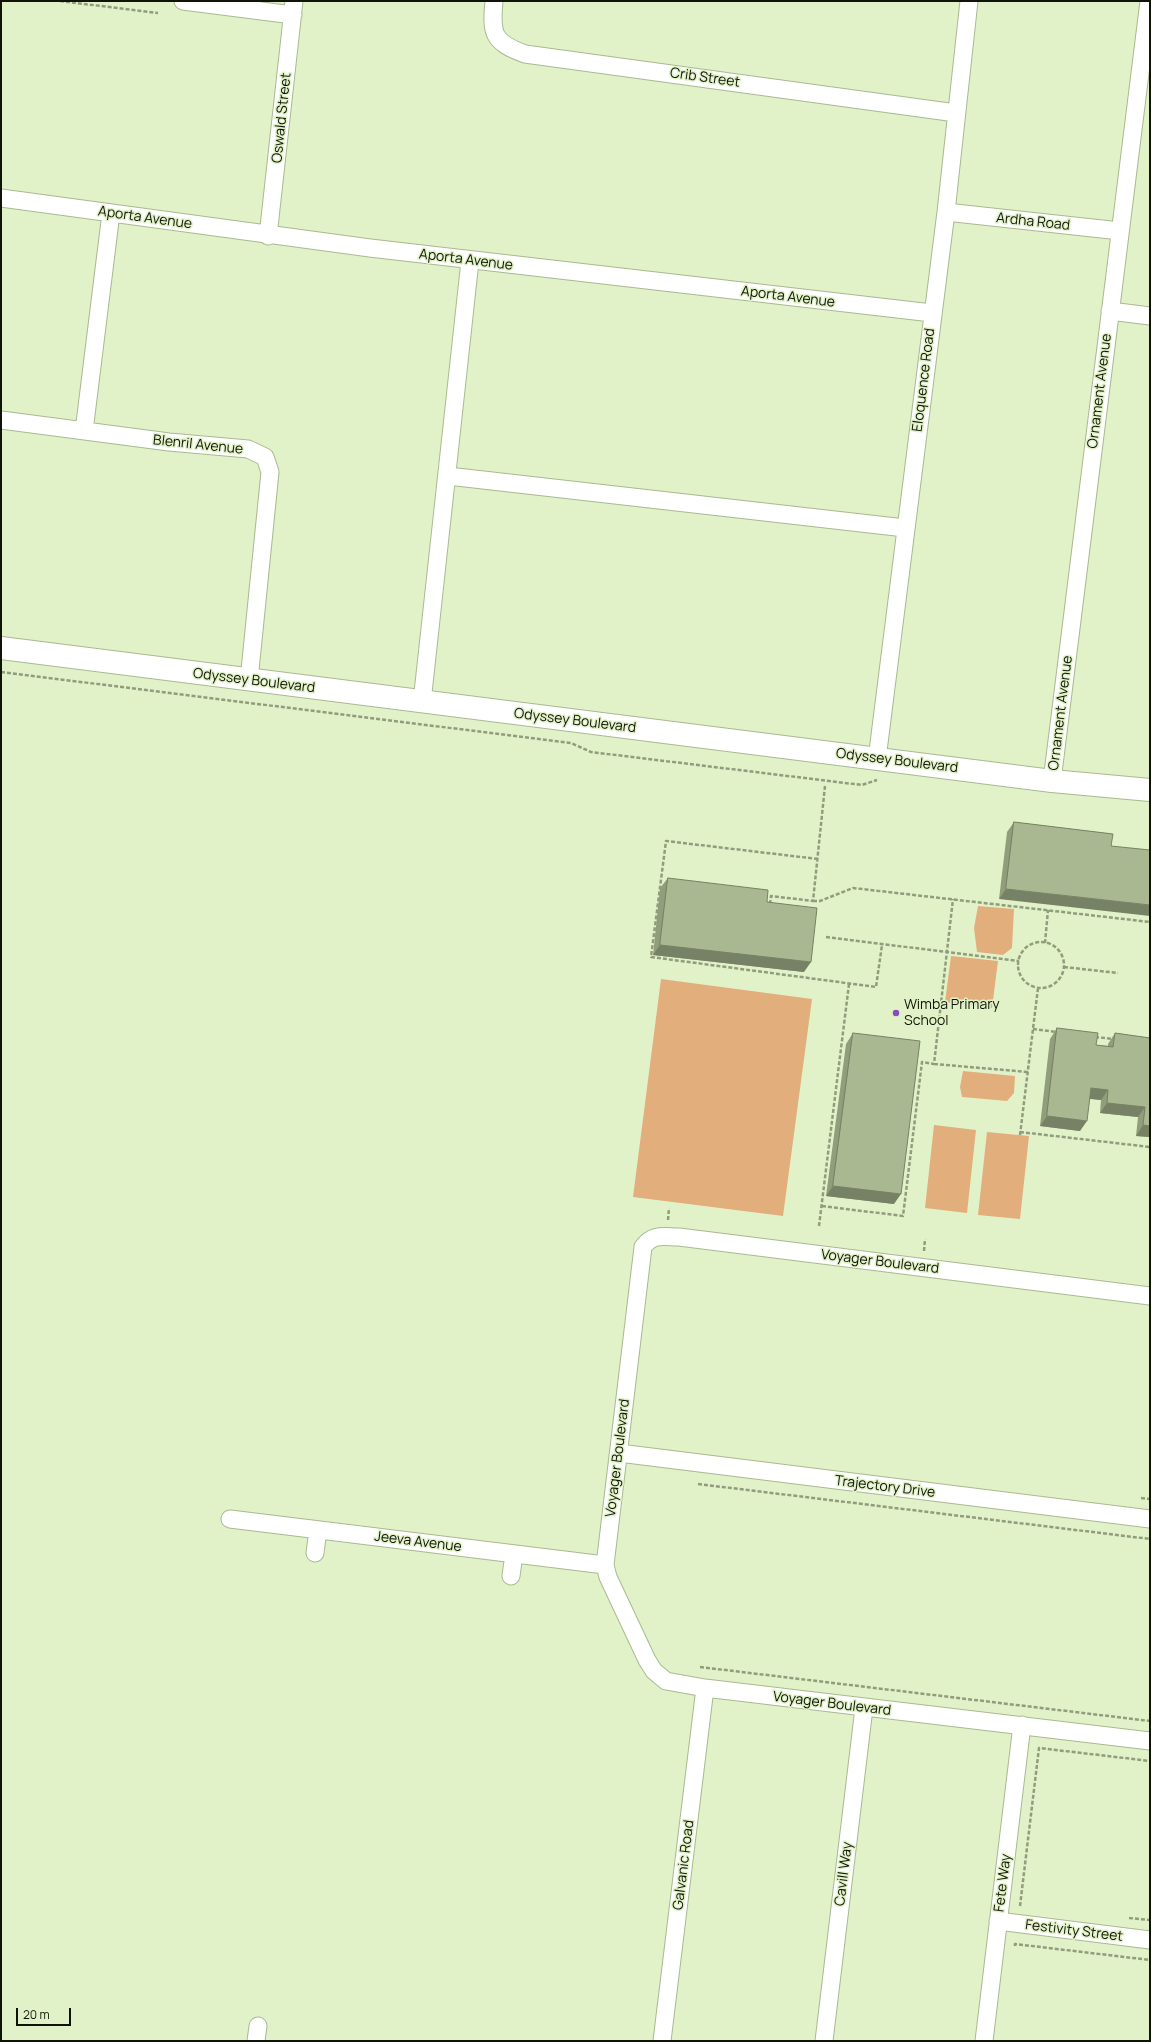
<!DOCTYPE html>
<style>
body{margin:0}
#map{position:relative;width:1151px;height:2042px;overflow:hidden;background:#e2f2c8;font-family:Manrope,sans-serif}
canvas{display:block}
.frame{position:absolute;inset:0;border:2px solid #0f1406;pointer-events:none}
.scale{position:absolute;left:16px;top:2008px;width:55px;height:18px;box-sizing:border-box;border:2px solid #0f1406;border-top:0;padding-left:5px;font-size:12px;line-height:14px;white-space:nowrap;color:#0f1406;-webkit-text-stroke:3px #e2f2c8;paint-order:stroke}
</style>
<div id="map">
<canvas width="1151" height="2042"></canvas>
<div class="frame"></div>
<div class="scale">20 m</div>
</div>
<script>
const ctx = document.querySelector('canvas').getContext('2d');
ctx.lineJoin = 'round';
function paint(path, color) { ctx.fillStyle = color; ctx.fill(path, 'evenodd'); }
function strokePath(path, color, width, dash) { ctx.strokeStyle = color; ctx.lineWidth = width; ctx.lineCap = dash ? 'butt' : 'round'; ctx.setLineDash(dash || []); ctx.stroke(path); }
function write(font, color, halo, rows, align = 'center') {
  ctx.font = font + ' Manrope,sans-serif'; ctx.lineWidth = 3; ctx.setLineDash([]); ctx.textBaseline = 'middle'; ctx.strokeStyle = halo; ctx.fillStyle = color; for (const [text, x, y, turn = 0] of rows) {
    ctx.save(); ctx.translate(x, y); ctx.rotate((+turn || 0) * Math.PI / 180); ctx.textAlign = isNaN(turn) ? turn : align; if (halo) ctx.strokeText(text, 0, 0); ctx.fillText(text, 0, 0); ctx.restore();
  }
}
paint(new Path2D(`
 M978,906L1014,909L1012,948L1003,955L977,952L974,928Z
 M951,956L998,961L992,1008L945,1002Z
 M661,979L812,999L783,1216L633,1197Z
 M963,1071L1015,1076L1014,1093L1007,1101L962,1097L960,1087Z
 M934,1125L976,1130L967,1213L925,1208Z
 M987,1132L1029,1136L1020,1219L978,1215Z`), '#e2ae7c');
const street = new Path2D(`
 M183,1L293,15
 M494,1C491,33 492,42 525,54L956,113
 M1,198L370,248L932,313
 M946,212L1120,231
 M268,236L294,1
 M1110,311L1150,316
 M1,420L169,442L248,449L265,457L270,472L249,680
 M84,431L111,213
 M448,476L905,528
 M422,702L470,261
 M877,759L946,212L969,1
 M1052,781L1149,1
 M1150,1296L679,1237C664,1237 653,1233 643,1247L605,1565L608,1577L647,1660L654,1671L666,1681L705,1688L1150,1741
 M619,1453L1150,1519
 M230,1519L605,1565
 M315,1553L318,1530
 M511,1576L514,1554
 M998,1921L1150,1940
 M256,2041L258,2026
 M662,2041L705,1688
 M824,2041L864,1708
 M984,2041L1022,1725`);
const secondary = new Path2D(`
 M1,648L1052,781L1150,790`);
strokePath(street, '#a9b990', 19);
strokePath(secondary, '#a9b990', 24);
strokePath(new Path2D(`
 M60,1L158,13
 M1,672L571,743L591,752L862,785L877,780
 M818,859L666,841L651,957L876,987L882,945
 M813,901H820L853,888L1150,922
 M770,904L771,896L813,901L825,786
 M826,937L1019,961
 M1018 965a23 23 0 1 1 46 0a23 23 0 1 1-46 0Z
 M1045,943L1048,910
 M1064,967L1118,973
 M1033,1029L1056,1032
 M1095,1037L1114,1039
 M934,1064L1028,1072
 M1020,1132L1150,1147
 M1020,1135L1038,988
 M822,1206L903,1216L922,1062L934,1064L953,899
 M668,1220L669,1208
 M819,1226L849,984
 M924,1251L925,1239
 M698,1484L1150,1539
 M1141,1498L1150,1499
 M700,1667L1150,1721
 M1020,1906L1039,1748L1150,1761
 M1129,1918L1150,1920
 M1015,1946V1944L1150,1960`), '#919c7d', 2.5, [4, 2]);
strokePath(street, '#fff', 17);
strokePath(secondary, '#fff', 22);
paint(new Path2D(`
 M1014,822L1113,834L999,899L1007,832Z
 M668,878L767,902L804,972L653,955L660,888Z
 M1057,1028L1096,1045L1108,1046V1044L1115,1033L1150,1038V1137L1136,1136L1138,1117L1100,1113L1101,1100L1090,1099L1080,1131L1040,1126L1050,1039Z
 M853,1033L894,1204L826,1196L846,1044Z`), '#919e7c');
paint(new Path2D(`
 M1006,889L1150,905V916L999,899Z
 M660,945L811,962L804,972L653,955Z
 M1091,1088L1108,1090L1101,1100L1084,1098Z
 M1107,1103L1145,1107L1138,1117L1100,1113Z
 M1047,1116L1087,1121L1080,1131L1040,1126Z
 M1143,1125L1150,1126V1137L1136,1136Z
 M833,1186L901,1194L894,1204L826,1196Z`), '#768165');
const building = new Path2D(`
 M1014,822L1113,834L1111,846L1150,850V905L1006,889Z
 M668,878L768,890L767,902L817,908L811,962L660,945Z
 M1057,1028L1098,1033L1096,1045L1113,1047L1115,1033L1150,1038V1126L1143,1125L1145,1107L1107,1103L1108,1090L1091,1088L1087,1121L1047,1116Z
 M853,1033L920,1041L901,1194L833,1186Z`);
paint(building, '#a9b890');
strokePath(building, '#768165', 1);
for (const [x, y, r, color] of [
 [896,1013,4,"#884bc1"]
]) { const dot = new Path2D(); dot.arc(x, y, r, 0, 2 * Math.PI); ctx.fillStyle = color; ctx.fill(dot); strokePath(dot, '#e2f2c8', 1.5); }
write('14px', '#0f1406', '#e2f2c8', [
 ["Crib Street",705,78,8],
 ["Oswald Street",282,118,-84],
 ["Aporta Avenue",145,218,8],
 ["Ardha Road",1033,222,6],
 ["Aporta Avenue",466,260,7],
 ["Aporta Avenue",788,297,7],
 ["Eloquence Road",924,380,-83],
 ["Ornament Avenue",1100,391,-83],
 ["Blenril Avenue",198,445,6],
 ["Odyssey Boulevard",254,681,7],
 ["Ornament Avenue",1061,713,-83],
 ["Odyssey Boulevard",575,721,7],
 ["Odyssey Boulevard",897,761,7],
 ["Voyager Boulevard",880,1262,7],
 ["Voyager Boulevard",618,1458,-83],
 ["Trajectory Drive",885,1487,7],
 ["Jeeva Avenue",418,1542,7],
 ["Voyager Boulevard",832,1704,7],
 ["Galvanic Road",684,1865,-83],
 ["Cavill Way",844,1874,-83],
 ["Fete Way",1003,1883,-83],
 ["Festivity Street",1074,1931,7]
]);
write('14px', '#0f1406', '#e2f2c8', [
 ["Wimba Primary",904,1005],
 ["School",904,1021]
], 'left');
</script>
